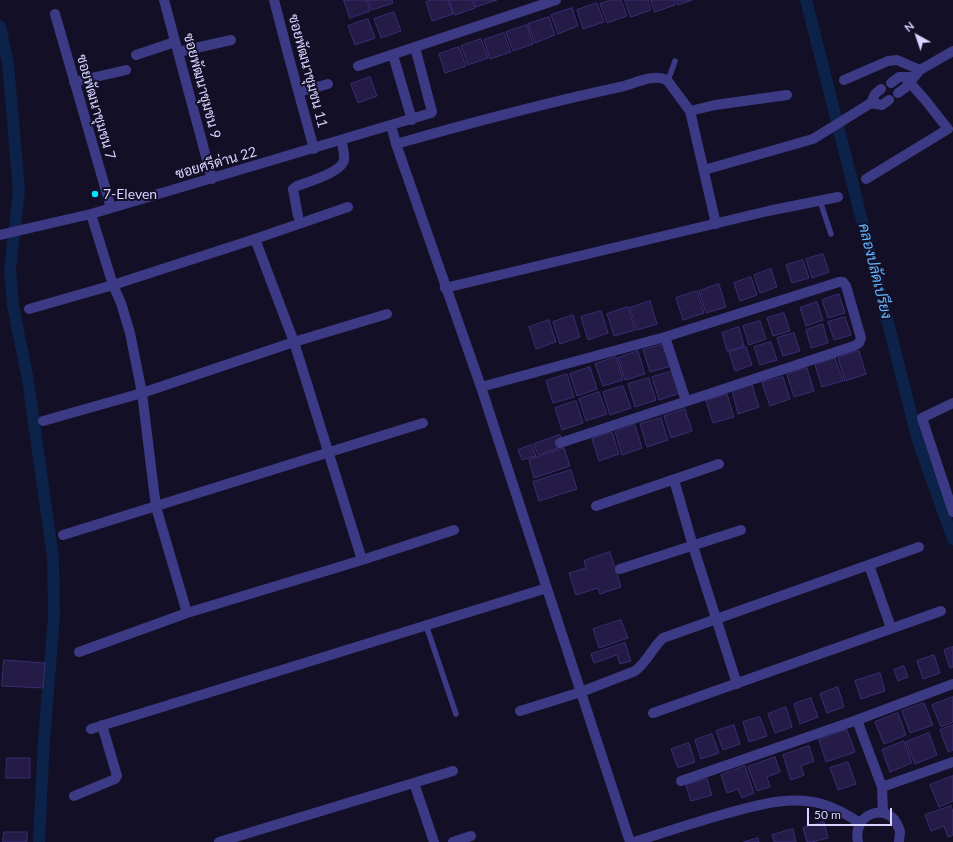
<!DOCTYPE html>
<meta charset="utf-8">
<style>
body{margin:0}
#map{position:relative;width:953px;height:842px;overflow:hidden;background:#130f26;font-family:Lato,sans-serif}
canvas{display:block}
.north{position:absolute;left:897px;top:16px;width:40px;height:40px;-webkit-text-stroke:3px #130f26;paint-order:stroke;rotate:320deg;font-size:11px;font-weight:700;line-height:16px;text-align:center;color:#d9d4ff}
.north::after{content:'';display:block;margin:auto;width:14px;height:18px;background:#d9d4ff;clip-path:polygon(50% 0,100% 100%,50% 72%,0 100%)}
.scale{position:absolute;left:807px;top:808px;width:85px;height:18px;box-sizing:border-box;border:2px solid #d9d4ff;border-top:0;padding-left:5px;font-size:12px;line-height:14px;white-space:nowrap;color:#d9d4ff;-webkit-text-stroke:3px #130f26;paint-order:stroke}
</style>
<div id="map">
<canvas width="953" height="842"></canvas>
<div class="north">N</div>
<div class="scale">50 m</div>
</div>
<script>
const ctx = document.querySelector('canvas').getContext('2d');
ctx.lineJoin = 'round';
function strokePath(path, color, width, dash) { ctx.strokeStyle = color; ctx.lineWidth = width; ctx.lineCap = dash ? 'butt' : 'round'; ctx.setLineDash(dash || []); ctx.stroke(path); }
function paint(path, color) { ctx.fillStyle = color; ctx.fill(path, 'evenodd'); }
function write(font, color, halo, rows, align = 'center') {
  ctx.font = font + ' Lato,Sarabun,sans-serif'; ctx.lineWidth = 4; ctx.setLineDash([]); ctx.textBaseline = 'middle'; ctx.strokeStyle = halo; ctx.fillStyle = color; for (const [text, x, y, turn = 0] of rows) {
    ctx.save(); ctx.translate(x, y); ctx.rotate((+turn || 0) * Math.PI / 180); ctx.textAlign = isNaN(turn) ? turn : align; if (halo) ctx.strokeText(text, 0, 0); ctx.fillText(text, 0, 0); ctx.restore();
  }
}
strokePath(new Path2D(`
 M806,0L918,441L953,539
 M0,26L8,64L19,191L10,269L13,306L28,380L53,557L54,616L44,740L39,842`), '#0c2248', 12);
const building = new Path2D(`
 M344,0H367L370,11L350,18Z
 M369,0H392L393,3L372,10Z
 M432,0H448L453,14L432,21L426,2Z
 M449,0H472L475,8L455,15Z
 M474,0H497L476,7Z
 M611,0H621L627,16L607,23L600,4Z
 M625,0H648L651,10L631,17Z
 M651,0H674L675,5L655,12Z
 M676,0H692L678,5Z
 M597,3L604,22L583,29L577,10Z
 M572,8L578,26L558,34L551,15Z
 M394,12L401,31L381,38L374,19Z
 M549,17L555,35L535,43L528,24Z
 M368,19L375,38L355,45L348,26Z
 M527,25L533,44L513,51L506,32Z
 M504,33L511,52L490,59L484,40Z
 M481,39L488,58L468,65L461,46Z
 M459,47L466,66L445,73L439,54Z
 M370,77L377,96L358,103L351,84Z
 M823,254L829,272L812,278L806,259Z
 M803,260L809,278L792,283L786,265Z
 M771,269L777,287L760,293L754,275Z
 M751,277L757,295L740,301L734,283Z
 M719,284L726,307L706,313L699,291Z
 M697,291L704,313L683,320L676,298Z
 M839,294L845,313L828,318L822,300Z
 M650,301L657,324L637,330L630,308Z
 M817,302L823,320L806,326L800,308Z
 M628,307L635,330L614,336L607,314Z
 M601,311L608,333L588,340L581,317Z
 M784,313L790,331L773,336L767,318Z
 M573,315L580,337L560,344L553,322Z
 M845,317L851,335L834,340L828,322Z
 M549,320L556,342L536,349L529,327Z
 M760,321L766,339L749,345L743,326Z
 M823,324L828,343L811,348L806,330Z
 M739,327L744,346L727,351L722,333Z
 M794,333L800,351L783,356L777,338Z
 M771,342L777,360L760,365L754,347Z
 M664,344L671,366L650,372L643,350Z
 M746,347L752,365L735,371L729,352Z
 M638,351L645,374L625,380L618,358Z
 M859,351L866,374L845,381L838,358Z
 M616,357L623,380L603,386L595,364Z
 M835,358L843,381L822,387L815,365Z
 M590,367L597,389L577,396L570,374Z
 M807,368L814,391L794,397L787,375Z
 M673,371L680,393L659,400L652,377Z
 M567,374L574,397L553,403L546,381Z
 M783,377L790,399L770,406L762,383Z
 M649,378L656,400L635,407L628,384Z
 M752,385L759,407L738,414L732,391Z
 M623,386L631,408L610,415L603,392Z
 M599,392L607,414L586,421L579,399Z
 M727,394L734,417L713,423L706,401Z
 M576,401L583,423L562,430L555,408Z
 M685,409L692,431L671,438L664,416Z
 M661,418L668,440L647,447L640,424Z
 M635,425L642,448L622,455L615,432Z
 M612,432L619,454L599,461L592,439Z
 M560,435L564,446L538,455L534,444Z
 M532,445L536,456L522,460L518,450Z
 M564,448L570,466L534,478L529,460Z
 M571,470L577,489L539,501L533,482Z
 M610,552L621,587L600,594L598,588L576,595L569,573L586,568L584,561Z
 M621,620L628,638L599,648L593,629Z
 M625,643L631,661L620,664L617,655L594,663L591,654Z
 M953,647V667L950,668L944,650Z
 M934,655L940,673L923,679L917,661Z
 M4,660L45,663L43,688L2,686Z
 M904,666L908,677L898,681L894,670Z
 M880,673L885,691L861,699L855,681Z
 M838,687L844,707L827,713L820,694Z
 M953,697V722L941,727L932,705Z
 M811,698L818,717L800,724L794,704Z
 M924,703L933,725L910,733L902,711Z
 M786,707L792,727L775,733L768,714Z
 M898,713L906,735L884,744L875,722Z
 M760,717L767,736L749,742L743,722Z
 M734,725L740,744L723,750L716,731Z
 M953,725V750L948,752L940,730Z
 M847,730L855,752L826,762L819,740Z
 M929,733L937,755L915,764L906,742Z
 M712,734L719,753L701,759L695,740Z
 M904,741L912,763L890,772L882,750Z
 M689,743L695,762L678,768L671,749Z
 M809,746L814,761L801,766L804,775L791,780L783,755Z
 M775,757L780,772L767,777L770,787L757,791L748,767Z
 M7,758H30V778H6Z
 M848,762L856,784L838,790L830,768Z
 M745,766L754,793L742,798L738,789L727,793L721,775Z
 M953,776V801L939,807L930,785Z
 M707,779L712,795L691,801L686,785Z
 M951,806L953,812V835L948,837L944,826L931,831L925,815Z
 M824,822L828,838L812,842H807L803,828Z
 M793,829L796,842H774L772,835Z
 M4,832H27V842H3Z
 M758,838L759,842H744Z`);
paint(building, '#241b47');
strokePath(building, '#3b2d73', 1);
strokePath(new Path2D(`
 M667,80L670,75L675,61
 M820,201L831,234
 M426,625L456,714`), '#3d3a85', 5.5);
strokePath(new Path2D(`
 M164,0L212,179
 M274,0L288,54L314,149
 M55,14L111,208
 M178,52L231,40
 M136,55L175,42
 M393,55L412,120
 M358,66L556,0
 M844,80L888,61L897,60L920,70
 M74,82L126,70
 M891,83L899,77H911
 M299,92L328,84
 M898,93L905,88L920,70L953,51
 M871,103L882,105L889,100
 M690,111L716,224
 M391,125L396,144L481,387L630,842
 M396,144C470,123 545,103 620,87C634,84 653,73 667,80L690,111L715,105L787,95
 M704,170L813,139L871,103L875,94L881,89
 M866,179L948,129L926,101L905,77
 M91,214L113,285L121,303L130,333L142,393L156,507L187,613
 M298,216L293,189L297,186C308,182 342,172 344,160C345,154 342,146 342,140
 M0,235L91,214L431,113L432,112L415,47
 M255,239L294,342L362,560
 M445,288L768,211L838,197
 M29,309L113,285L255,239L348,207
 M665,337L686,401
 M481,387L665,337L839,282H843L846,286L861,338L859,343L854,346L560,443
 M953,403L922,418L953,512
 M43,421L142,393L294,342L387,314
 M674,480L693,546L737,684
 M596,506L719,464
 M63,535L423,423
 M869,565L891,628
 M620,569L741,530
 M79,652L187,613L362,560L454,530
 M520,711L581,692L635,671C647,662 652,648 663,638L919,547
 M653,713L941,611
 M857,720L882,787L883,813
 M91,729L547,588
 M681,781L857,720L953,684
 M414,783L434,842
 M882,787L953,762
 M74,796L115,779L117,776L102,725
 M219,842L453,771
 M453,842L471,836
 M634,842C665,832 696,822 728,813C758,805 792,795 822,804C836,808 848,815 860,823
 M858,842C852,814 886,802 897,824C898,827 900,829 900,832C900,835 899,839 899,842`), '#3d3a85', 10);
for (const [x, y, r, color] of [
 [95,194,4,"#00e5ff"]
]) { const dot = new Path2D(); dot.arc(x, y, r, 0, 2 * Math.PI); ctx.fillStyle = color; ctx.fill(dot); strokePath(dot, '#130f26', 1.5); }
write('14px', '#d9d4ff', '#130f26', [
 ["ซอยพัฒนาชุมชน 11",308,71,75],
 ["ซอยพัฒนาชุมชน 9",202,86,75],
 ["ซอยพัฒนาชุมชน 7",96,107,74],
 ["ซอยศรีด่าน 22",216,163,-16]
]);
write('14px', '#d9d4ff', '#130f26', [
 ["7-Eleven",103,194]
], 'left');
write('italic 15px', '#62b6ff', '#130f26', [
 ["คลองปลัดเปรียง",875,271,76]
]);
</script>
